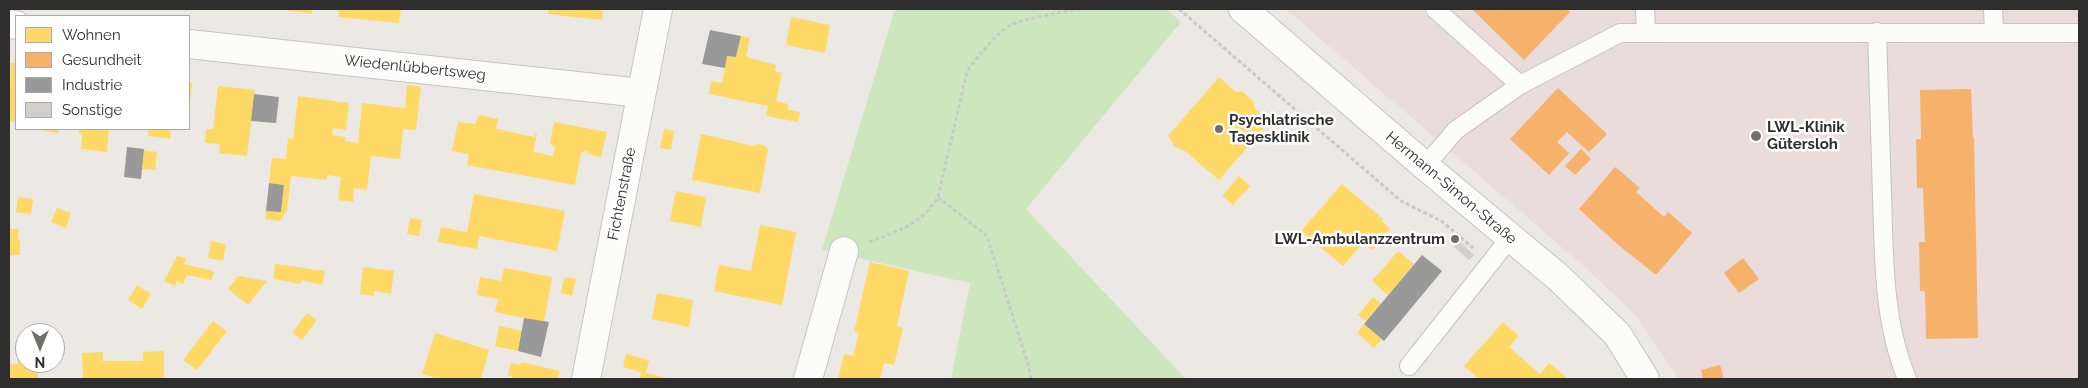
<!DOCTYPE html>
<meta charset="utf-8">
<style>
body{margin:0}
#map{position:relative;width:2088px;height:388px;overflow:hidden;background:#ece8e4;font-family:Raleway,sans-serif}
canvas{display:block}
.frame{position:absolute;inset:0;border:10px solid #2e2e2e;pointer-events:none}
.legend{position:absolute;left:15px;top:15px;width:175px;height:115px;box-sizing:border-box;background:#fff;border:1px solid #ababab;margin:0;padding:6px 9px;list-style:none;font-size:15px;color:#2e2e2e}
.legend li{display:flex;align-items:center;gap:10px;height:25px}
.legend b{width:25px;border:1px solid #ababab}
.north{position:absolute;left:15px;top:323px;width:50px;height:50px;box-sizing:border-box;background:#fff;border:1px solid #ababab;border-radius:50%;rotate:180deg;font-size:14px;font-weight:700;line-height:20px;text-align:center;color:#2e2e2e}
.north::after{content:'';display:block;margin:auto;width:18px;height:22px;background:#706f6e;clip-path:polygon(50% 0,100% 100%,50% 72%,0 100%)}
</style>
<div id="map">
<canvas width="2088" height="388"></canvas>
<div class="frame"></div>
<ul class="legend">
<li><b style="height:14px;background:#ffd966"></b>Wohnen</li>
<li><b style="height:14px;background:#f6b26b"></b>Gesundheit</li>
<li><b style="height:14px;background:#999"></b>Industrie</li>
<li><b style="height:14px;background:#d1cecb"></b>Sonstige</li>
</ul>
<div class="north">N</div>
</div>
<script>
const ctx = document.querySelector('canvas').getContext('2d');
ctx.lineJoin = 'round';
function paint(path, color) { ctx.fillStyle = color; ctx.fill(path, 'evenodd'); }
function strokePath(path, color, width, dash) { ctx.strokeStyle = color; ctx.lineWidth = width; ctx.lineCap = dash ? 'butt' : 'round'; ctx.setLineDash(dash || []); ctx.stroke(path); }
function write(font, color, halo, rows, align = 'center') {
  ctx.font = font + ' Raleway,sans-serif'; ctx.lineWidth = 5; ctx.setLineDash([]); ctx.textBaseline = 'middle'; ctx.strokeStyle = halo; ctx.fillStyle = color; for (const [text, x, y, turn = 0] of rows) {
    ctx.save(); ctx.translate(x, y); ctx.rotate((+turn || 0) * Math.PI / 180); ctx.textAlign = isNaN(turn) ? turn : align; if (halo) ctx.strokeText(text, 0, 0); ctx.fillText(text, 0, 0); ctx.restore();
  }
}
paint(new Path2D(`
 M1286,9H2079V379H1679L1636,315L1579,262Z`), '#e9dcdb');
paint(new Path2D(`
 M895,9H1166L1181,22L1026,209L1186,379H951L970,283L822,250Z`), '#cee6be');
paint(new Path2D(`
 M277,9H312V14Z
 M339,9H401L399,23L338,17Z
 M549,9H603L602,20L548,14Z
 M791,17L830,25L825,53L786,45Z
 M741,36L750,38L746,57L776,65L775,71L782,73L776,101L788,104V110L800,112L798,122L766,116L768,106L709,94L711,81L722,83L727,56L736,57Z
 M11,63H16V122L9,121Z
 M1219,77L1236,92L1242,91L1254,102V108L1270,121L1219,180L1185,151L1175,147L1168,136Z
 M189,83H192L190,103H189Z
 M407,85L421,87L416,130L403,129L400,159L371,156L367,190L354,188L353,202L338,200L341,177L327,175V180L291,176L287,211L280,221L265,219L266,211L281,212L284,185L269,183L272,158L286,159L288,138L293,139L298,96L349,103L346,130L333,128L332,135L345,137V141L358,143L362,103L405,108Z
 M218,86L255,90L247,156L219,153L220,144L205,143L206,129H213Z
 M479,115L498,119L496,129L535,137V133L537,134L533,152L553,156L555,147L550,143L554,122L607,132L601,157L587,154L588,150L581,153L575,185L467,165L469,154L452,151L458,122L475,124Z
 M32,129H59L58,133Z
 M79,129H109L107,152L81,149L82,135L79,134Z
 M148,129H171L170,139L148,136Z
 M664,129L674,131L671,150L660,148Z
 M701,134L754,146L757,144L765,146L768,149L760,193L692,180Z
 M144,150L157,152L155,170L142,169Z
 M1239,176L1250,186L1233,205L1222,196Z
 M1342,184L1383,219L1382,221L1390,229L1372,250L1363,243L1343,266L1301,231Z
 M676,191L706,197L701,227L670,221Z
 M474,194L565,211L557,251L479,236L477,249L438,242L441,227L467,232Z
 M18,197L33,199L31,214L16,212Z
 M57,208L71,213L66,228L51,222Z
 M410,218L422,220L419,236L407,234Z
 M760,225L796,232L782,305L714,291L719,265L751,271Z
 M9,229H18V240H20V255H9Z
 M211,241L226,244L223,261L208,258Z
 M1398,251L1414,264L1388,295L1372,281Z
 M177,256L186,258L184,264L214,271L212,280L187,275L183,284L177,281L175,286L164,281Z
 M870,262L909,271L897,326L903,328L894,365L884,363L880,379H838L844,354L853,356L859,333L854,332Z
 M275,264L325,271L322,285L301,280V284L273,279Z
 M363,267L394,271L391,294L374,291V296L360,294Z
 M504,268L552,277L544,322L495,312L498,299L477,295L480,277L501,281Z
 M238,276L267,281L248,305L228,289Z
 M564,277L576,279L572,296L561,293Z
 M137,285L151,294L142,309L128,300Z
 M657,293L693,300L689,327L652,319Z
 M1373,297L1381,304L1366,321L1358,315Z
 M307,313L317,320L302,340L292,333Z
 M213,321L227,331L197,370L183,360Z
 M1503,322L1519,336L1509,347L1540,374L1549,363L1566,377L1563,379H1479L1464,366Z
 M1364,324L1382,339L1374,348L1357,333Z
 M499,326L523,331L518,351L495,346Z
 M435,333L489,350L481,379H439L422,374Z
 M18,345H25V363H38V379H9V364H18Z
 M164,351V379H83L82,353L103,352V361H143V352Z
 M626,354L649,360L646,373L672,379H639L641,372L623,367Z
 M521,362L560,371L558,379H511L512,376L508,375L511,363L520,365Z`), '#ffd966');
paint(new Path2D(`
 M1472,9H1566L1570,12L1524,60Z
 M1558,88L1607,134L1589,152L1567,132L1557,142L1569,153L1549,175L1510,139Z
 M1971,89L1973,138H1974L1978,338L1926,339L1925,291H1920L1919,242H1925L1923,188H1917L1916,139H1921L1920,90Z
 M1581,149L1591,159L1575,175L1565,166Z
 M1615,167L1640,188L1636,192L1664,217L1668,212L1692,233L1656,275L1616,243L1579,209Z
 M1743,258L1759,279L1739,293L1724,273Z
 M1720,365L1724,379H1703L1701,370Z`), '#f6b26b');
paint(new Path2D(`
 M710,30L741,36L736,57L727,56L725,68L702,64Z
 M254,94L279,97L276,123L251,121Z
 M127,147L144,149L141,179L124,177Z
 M269,183L284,185L281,212L266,211Z
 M1422,255L1442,271L1384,341L1364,324Z
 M524,318L549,322L541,357L518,351Z`), '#999');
paint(new Path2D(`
 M1459,241L1474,255L1469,260L1454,247Z`), '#d1cecb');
const service = new Path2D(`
 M1435,9L1520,85
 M1645,9L1646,33
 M1993,9L1994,32
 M1877,32C1879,86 1880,141 1882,195C1884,258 1883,321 1907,379
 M1425,166L1456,130L1520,85L1620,33H2079
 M1409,366L1510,238`);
const minor = new Path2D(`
 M1243,9L1425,166L1559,278L1617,334L1645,379
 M9,24L16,25
 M189,44L641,93
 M586,379L658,9
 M808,379L844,251`);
strokePath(service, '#c5c4c5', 20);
strokePath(minor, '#c5c4c5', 30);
strokePath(new Path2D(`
 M1179,9L1401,201L1443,222L1473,248
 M938,197L987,236L1028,364L1031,379
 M869,242C899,230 920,226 938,197L967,72C973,61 998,32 1009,26C1025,18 1062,12 1081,9`), '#c9c9c8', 3, [4, 2.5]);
strokePath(service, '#fcfcfb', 18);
strokePath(minor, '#fcfcfb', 28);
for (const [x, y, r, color] of [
 [1219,129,5,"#706f6e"],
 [1756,136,6,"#706f6e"],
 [1455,239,5,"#706f6e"]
]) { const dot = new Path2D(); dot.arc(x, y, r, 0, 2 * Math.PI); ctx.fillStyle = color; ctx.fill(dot); strokePath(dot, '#fff', 2); }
write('15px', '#2e2e2e', '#fff', [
 ["Wiedenlübbertsweg",415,68,6],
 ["Hermann-Simon-Straße",1451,188,40],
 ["Fichtenstraße",622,194,-79]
]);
write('bold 15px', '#2e2e2e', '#fff', [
 ["Psychlatrische",1229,120],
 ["Tagesklinik",1229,137],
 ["LWL-Klinik",1767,127],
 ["Gütersloh",1767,144],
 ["LWL-Ambulanzzentrum",1445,239,"right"]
], 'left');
</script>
